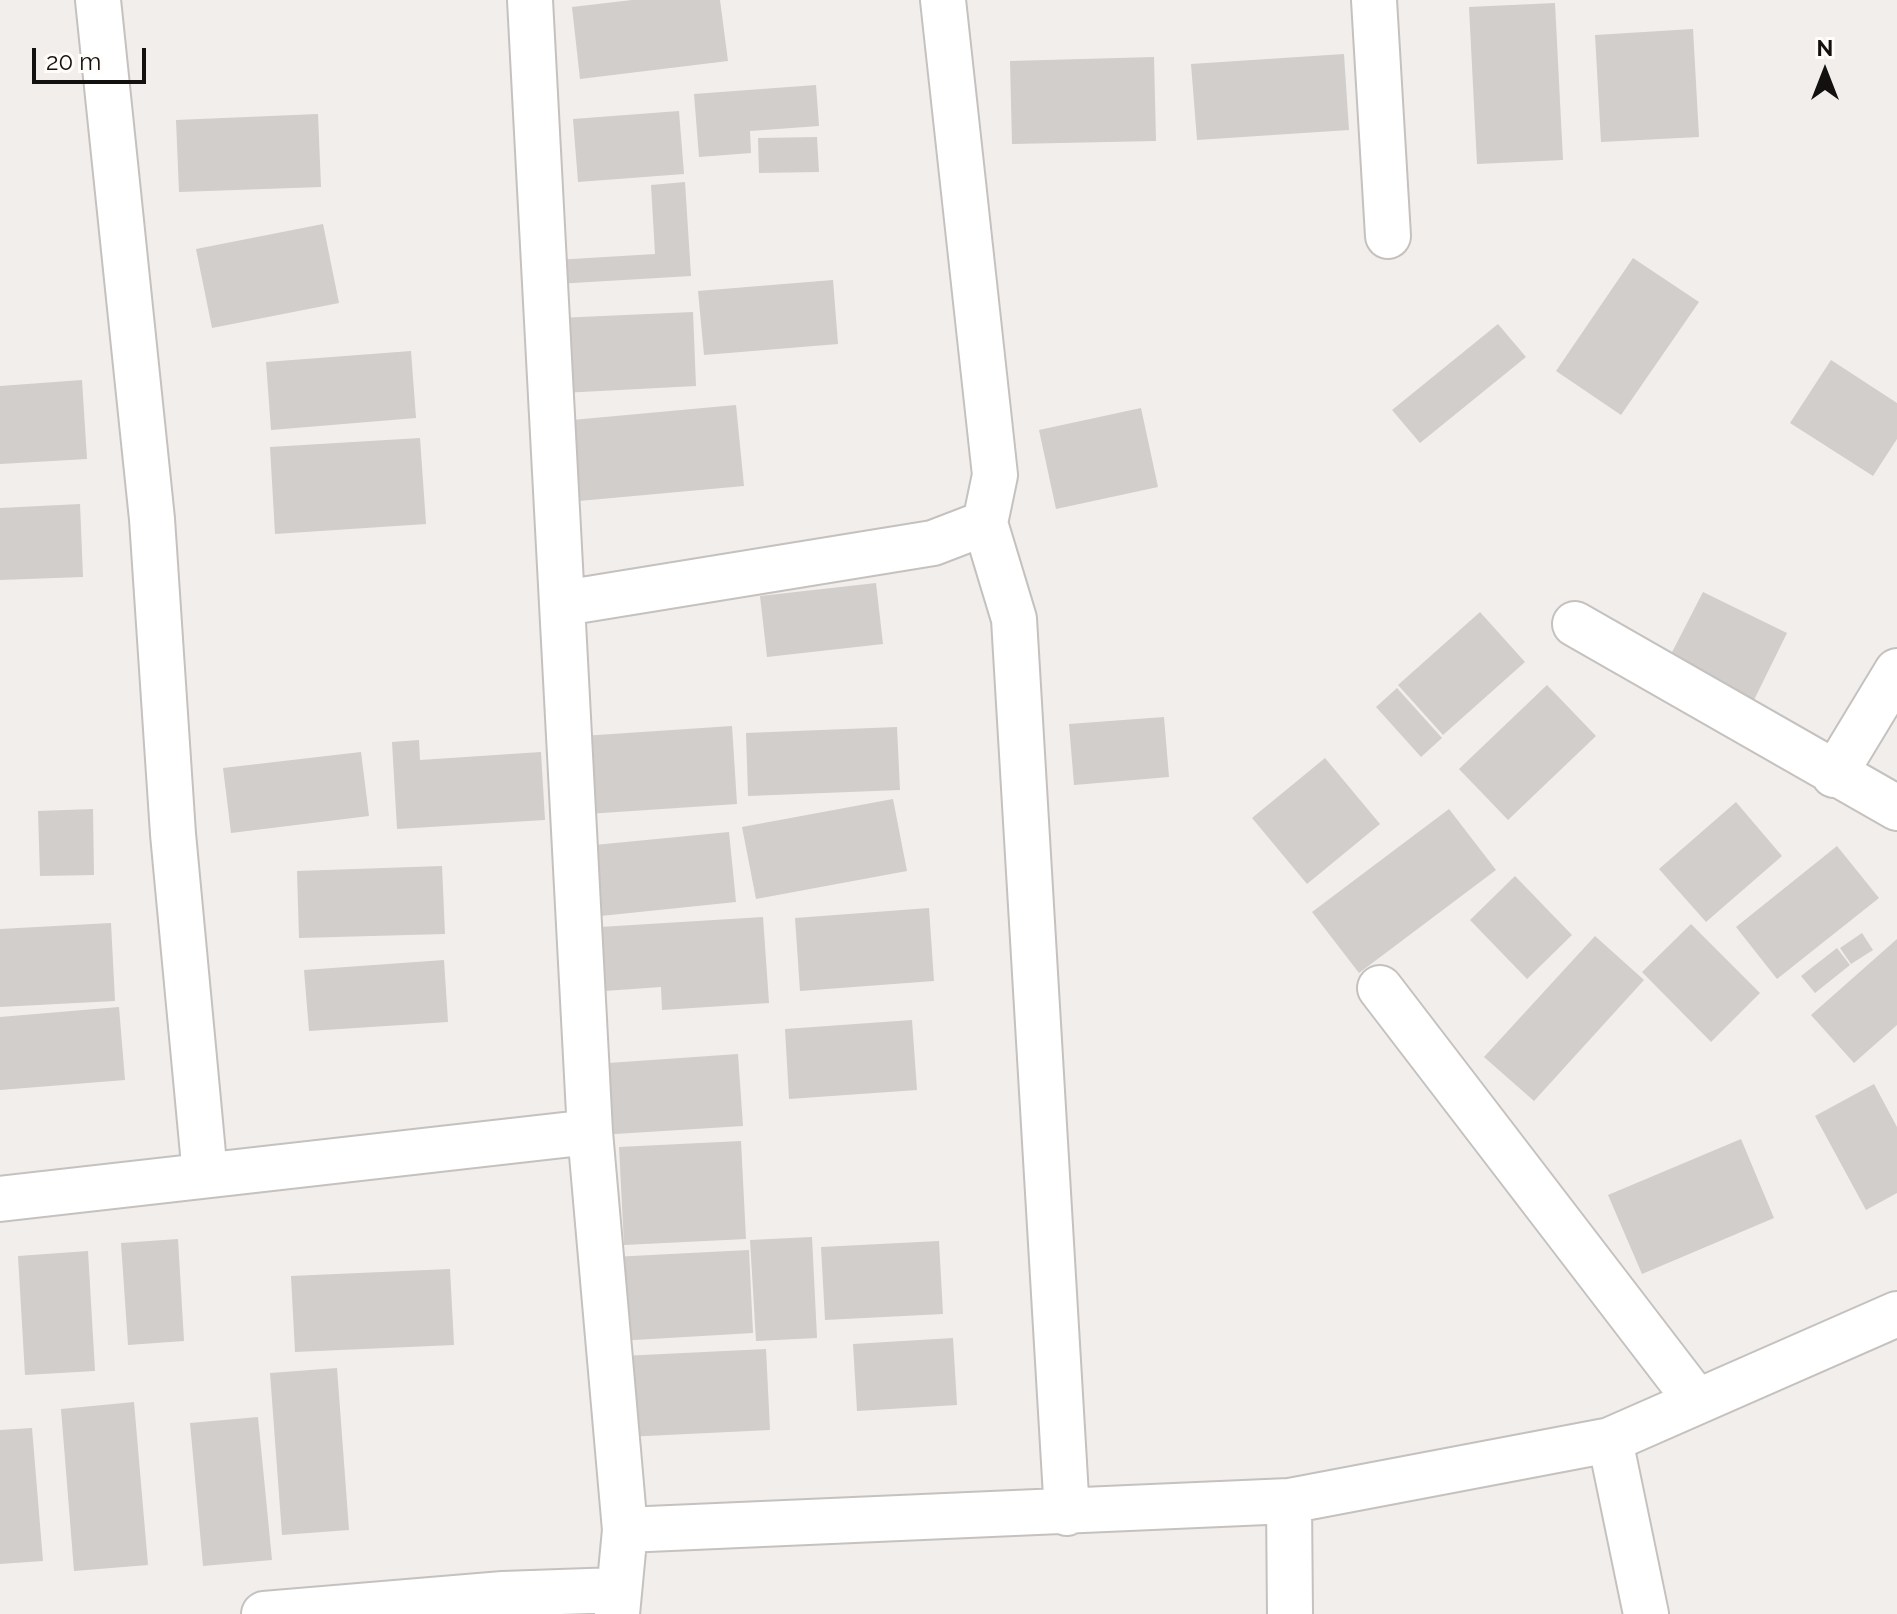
<!DOCTYPE html>
<style>
body{margin:0}
#map{position:relative;width:1897px;height:1614px;overflow:hidden;background:#f2eeeb;font-family:Raleway,sans-serif}
canvas{display:block}
.north{position:absolute;left:1785px;top:32px;width:80px;height:80px;-webkit-text-stroke:6px #fffcf9;paint-order:stroke;rotate:0deg;font-size:22px;font-weight:700;line-height:32px;text-align:center;color:#121110}
.north::after{content:'';display:block;margin:auto;width:28px;height:36px;background:#121110;clip-path:polygon(50% 0,100% 100%,50% 72%,0 100%)}
.scale{position:absolute;left:32px;top:48px;width:114px;height:36px;box-sizing:border-box;border:4px solid #121110;border-top:0;padding-left:10px;font-size:24px;line-height:28px;white-space:nowrap;color:#121110;-webkit-text-stroke:6px #fffcf9;paint-order:stroke}
</style>
<div id="map">
<canvas width="1897" height="1614"></canvas>
<div class="north">N</div>
<div class="scale">20 m</div>
</div>
<script>
const ctx = document.querySelector('canvas').getContext('2d');
ctx.lineJoin = 'round';
function paint(path, color) { ctx.fillStyle = color; ctx.fill(path, 'evenodd'); }
function strokePath(path, color, width, dash) { ctx.strokeStyle = color; ctx.lineWidth = width; ctx.lineCap = dash ? 'butt' : 'round'; ctx.setLineDash(dash || []); ctx.stroke(path); }
paint(new Path2D(`
 M632,0H720L728,61L580,79L572,7Z
 M1555,3L1563,160L1477,164L1469,7Z
 M1693,29L1699,137L1601,142L1595,35Z
 M1344,54L1349,130L1197,140L1191,64Z
 M1154,57L1156,141L1012,144L1010,61Z
 M816,85L819,126L750,131L751,153L699,157L694,94Z
 M679,111L684,174L578,182L573,119Z
 M318,114L321,187L179,192L176,120Z
 M817,137L819,172L759,173L758,138Z
 M685,182L691,276L556,284L555,260L655,254L651,185Z
 M323,224L339,303L212,328L196,249Z
 M1633,258L1699,302L1621,415L1556,371Z
 M833,280L838,344L704,355L698,291Z
 M693,312L696,386L562,393L558,318Z
 M1498,324L1526,357L1420,443L1392,410Z
 M411,351L416,418L271,430L266,362Z
 M1831,360L1897,403V439L1873,476L1790,423Z
 M82,380L87,459L0,464V386Z
 M736,405L744,486L579,501L572,420Z
 M1141,408L1158,487L1056,509L1039,430Z
 M420,438L426,524L275,534L270,447Z
 M80,504L83,577L0,580V508Z
 M876,583L883,644L767,657L760,596Z
 M1703,592L1787,633L1753,702L1668,660Z
 M1480,612L1525,662L1443,735L1398,685Z
 M1547,685L1596,736L1508,820L1459,769Z
 M1397,688L1442,738L1421,757L1376,707Z
 M1164,717L1169,777L1074,785L1069,724Z
 M732,726L737,804L587,814L582,736Z
 M897,727L900,790L748,796L746,733Z
 M419,740L420,760L541,752L545,820L397,829L392,742Z
 M361,752L369,816L231,833L223,768Z
 M1325,758L1380,824L1307,884L1252,818Z
 M893,799L907,871L756,899L742,827Z
 M1736,802L1782,856L1706,922L1659,869Z
 M93,809L94,875L40,876L38,811Z
 M1449,809L1496,870L1359,973L1312,912Z
 M729,832L736,902L591,917L584,846Z
 M1837,846L1879,898L1777,979L1736,927Z
 M442,866L445,934L299,938L297,871Z
 M1515,876L1572,935L1527,979L1470,920Z
 M929,908L934,981L800,991L795,918Z
 M763,917L769,1003L662,1010L661,987L604,991L600,927Z
 M111,923L115,1001L0,1007V929Z
 M1691,924L1760,993L1711,1042L1642,972Z
 M1862,933L1873,950L1851,964L1840,948Z
 M1595,936L1644,980L1534,1101L1484,1057Z
 M1897,939V1025L1854,1063L1811,1015Z
 M1837,948L1850,965L1815,993L1801,976Z
 M444,960L448,1022L309,1031L304,970Z
 M119,1007L125,1080L0,1090V1017Z
 M912,1020L917,1090L789,1099L785,1029Z
 M738,1054L743,1126L599,1135L594,1064Z
 M1874,1084L1897,1127V1193L1866,1210L1815,1116Z
 M1741,1139L1774,1218L1642,1274L1608,1195Z
 M741,1141L746,1239L624,1245L619,1147Z
 M812,1237L817,1338L756,1341L750,1240Z
 M178,1239L184,1341L128,1345L121,1243Z
 M939,1241L943,1314L825,1320L821,1247Z
 M749,1250L753,1333L617,1341L612,1257Z
 M88,1251L95,1371L25,1375L18,1256Z
 M450,1269L454,1345L295,1352L291,1276Z
 M953,1338L957,1405L857,1411L853,1344Z
 M766,1349L770,1430L625,1437L622,1356Z
 M337,1368L349,1530L282,1535L270,1373Z
 M134,1402L148,1565L74,1571L61,1409Z
 M258,1417L272,1560L203,1566L190,1423Z
 M32,1428L43,1561L0,1564V1430Z`), '#d1cecb');
const minor = new Path2D(`
 M98,0L152,519L173,834L205,1175
 M530,0L590,1132L625,1530L617,1614
 M1374,0L1388,236
 M985,523L1014,619L1067,1513
 M564,603L933,543L985,523L995,475L943,0
 M1575,624L1897,808
 M1834,775L1897,671
 M1380,988L1696,1400
 M0,1199L590,1132
 M1610,1440L1646,1614
 M1289,1501L1290,1614
 M625,1530L1289,1501L1610,1440L1897,1314
 M264,1614L503,1594L617,1590`);
strokePath(minor, '#c5c1bf', 48);
strokePath(minor, '#fff', 44);
</script>
